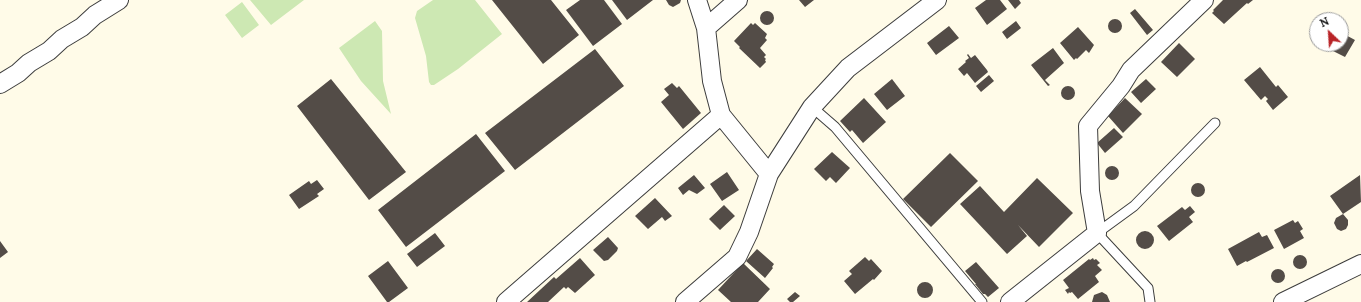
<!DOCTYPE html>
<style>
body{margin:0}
#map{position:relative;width:1361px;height:302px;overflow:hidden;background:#fffbe8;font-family:Lora,serif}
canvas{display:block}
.north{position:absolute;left:1309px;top:12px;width:40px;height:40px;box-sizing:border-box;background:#fff;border:1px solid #9d9d9d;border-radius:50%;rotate:335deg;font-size:11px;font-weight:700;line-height:16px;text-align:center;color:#0a0a0a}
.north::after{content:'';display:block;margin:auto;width:14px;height:18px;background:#b92427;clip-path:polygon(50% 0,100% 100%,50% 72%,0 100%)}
</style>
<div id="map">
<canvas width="1361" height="302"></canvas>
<div class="north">N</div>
</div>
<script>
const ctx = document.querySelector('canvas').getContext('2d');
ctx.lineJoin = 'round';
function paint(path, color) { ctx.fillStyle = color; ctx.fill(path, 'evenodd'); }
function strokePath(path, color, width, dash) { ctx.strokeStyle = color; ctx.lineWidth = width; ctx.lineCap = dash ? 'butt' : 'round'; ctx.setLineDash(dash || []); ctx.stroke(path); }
paint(new Path2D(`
 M250,0H304L271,25Z
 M433,0H475L502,34L458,69L434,85H431L429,82L426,56L415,18L417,11Z
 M242,2L259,25L242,38L225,15Z
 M375,21L382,31L383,81L391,114L361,81L339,48Z`), '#cde8b3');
paint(new Path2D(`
 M492,0H551L579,35L543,64Z
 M580,0H604L622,24L593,46L566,10Z
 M612,0H653L627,20Z
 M666,0H681L680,3L673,7L669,5Z
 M799,0H814L805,7Z
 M986,0H1000L1007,9L987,25L975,8Z
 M1008,0H1019L1021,3L1015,9Z
 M1223,0H1253L1248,4L1247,3L1224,24L1212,13L1214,11L1213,10Z
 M1135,9L1153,30L1147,35L1130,13Z
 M760 18a7 7 0 1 1 14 0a7 7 0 1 1-14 0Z
 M1108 26a7 7 0 1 1 14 0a7 7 0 1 1-14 0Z
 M1016,21L1021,28L1007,39L1002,32Z
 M751,23L753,25L755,23L767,34L765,38L767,40L760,48L766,55L764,57L766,59L765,60L766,62L760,68L739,48L740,47L734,41Z
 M949,26L959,38L936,55L927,43Z
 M1078,27L1094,45L1089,53L1086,50L1077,59L1076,58L1074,60L1060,43Z
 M1342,33L1355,40L1345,57L1333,51L1336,44H1341V35Z
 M1179,43L1195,59L1177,77L1161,62Z
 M1053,48L1064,63L1045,80L1050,85L1048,86L1031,65Z
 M595,49L624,86L515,170L485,133Z
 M968,54L971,58L975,55L987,70L988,72L975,83L967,73L964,76L958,69L966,62L965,61L969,58L967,55Z
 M1260,67L1276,87L1278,85L1288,97L1273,110L1266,101L1268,99L1265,96L1261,100L1244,80Z
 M989,75L994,81L981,92L976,86Z
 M331,79L406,172L369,200L297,106Z
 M892,79L905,96L887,110L874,94Z
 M1146,79L1156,89L1141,103L1131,92Z
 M672,83L677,88L679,86L701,113L683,129L661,102L669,95L664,89Z
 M1061 93a7 7 0 1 1 14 0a7 7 0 1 1-14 0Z
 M864,98L886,122L863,143L852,130L850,132L840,121Z
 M1125,98L1142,114L1123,133L1108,116Z
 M1114,128L1123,137L1105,153L1097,143Z
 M476,134L505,171L406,247L378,210Z
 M832,152L850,168L836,183L830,177L826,181L814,169Z
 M950,153L978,181L931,227L903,199Z
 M1105 173a7 7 0 1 1 14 0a7 7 0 1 1-14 0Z
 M727,172L739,190L722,201L710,184Z
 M694,175L705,188L697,194L689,190L683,195L678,188Z
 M1360,175L1361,202L1343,214L1330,196Z
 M1037,178L1073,213L1039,247L1018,225L1027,236L1007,254L960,204L980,186L1004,212Z
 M317,180L324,189L317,194L319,196L299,209L289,195L309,181L311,184Z
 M1191 190a7 7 0 1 1 14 0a7 7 0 1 1-14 0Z
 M655,198L672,216L665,221L662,217L648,229L635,216Z
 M724,205L735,216L720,230L709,219Z
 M1190,206L1195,212L1189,217L1193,222L1169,241L1157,226L1182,207L1185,210Z
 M1343,214L1348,220V225L1346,229L1341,231L1337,229L1334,223L1336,218Z
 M1293,220L1295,223L1298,221L1303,229L1300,231L1304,238L1284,249L1274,230Z
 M1136 240a9 9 0 1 1 18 0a9 9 0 1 1-18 0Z
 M1259,232L1262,237L1267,235L1274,248L1247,262L1246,261L1237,266L1228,249Z
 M435,233L445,246L417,267L407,254Z
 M608,237L618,248L617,251L608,260L604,261L593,250Z
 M0,241L8,252L0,258Z
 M757,249L774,264L772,267L773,268L765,278L746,261Z
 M1293 262a7 7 0 1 1 14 0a7 7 0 1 1-14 0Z
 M865,257L869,261L871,259L882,271L874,280L873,279L855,294L844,281L852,274L849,271Z
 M580,258L595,275L575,293L568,287L566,289L564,287L548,302H527L554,277L556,279Z
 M1093,258L1094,260L1096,259L1100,263L1097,265L1102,270L1095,276L1099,282L1078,299L1072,292L1070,293L1069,292L1068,294L1065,290L1069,288L1063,280L1089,259L1090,260Z
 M388,261L408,288L389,302H387L368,276Z
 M976,262L999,288L988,297L985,294H983L975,284H976L965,271Z
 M743,263L770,289L758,302H731L718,290Z
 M1271 276a7 7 0 1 1 14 0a7 7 0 1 1-14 0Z
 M917 290a8 8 0 1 1 16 0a8 8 0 1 1-16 0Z
 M795,292L800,296L793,302H790L787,299Z
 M1102,292L1107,295L1110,302H1092L1094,295Z`), '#534c47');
const lane = new Path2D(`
 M812,107L835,127L982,302
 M1150,302L1148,288L1097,233L1134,206L1215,123`);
const street = new Path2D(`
 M697,0L706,28L712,81L721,115L769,174
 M706,28L738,0
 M0,84L18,73L29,63L49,51L62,39L82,27L95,15L119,0
 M506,302L721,115
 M685,302L737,257L749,232L769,174L812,107L848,68L937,0
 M1010,302L1097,233L1090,191L1088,126L1121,86L1131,70L1204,0
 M1283,302L1361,264`);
strokePath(lane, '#3d3d3d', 11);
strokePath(street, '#3d3d3d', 20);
strokePath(lane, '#fff', 9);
strokePath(street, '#fff', 18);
</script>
